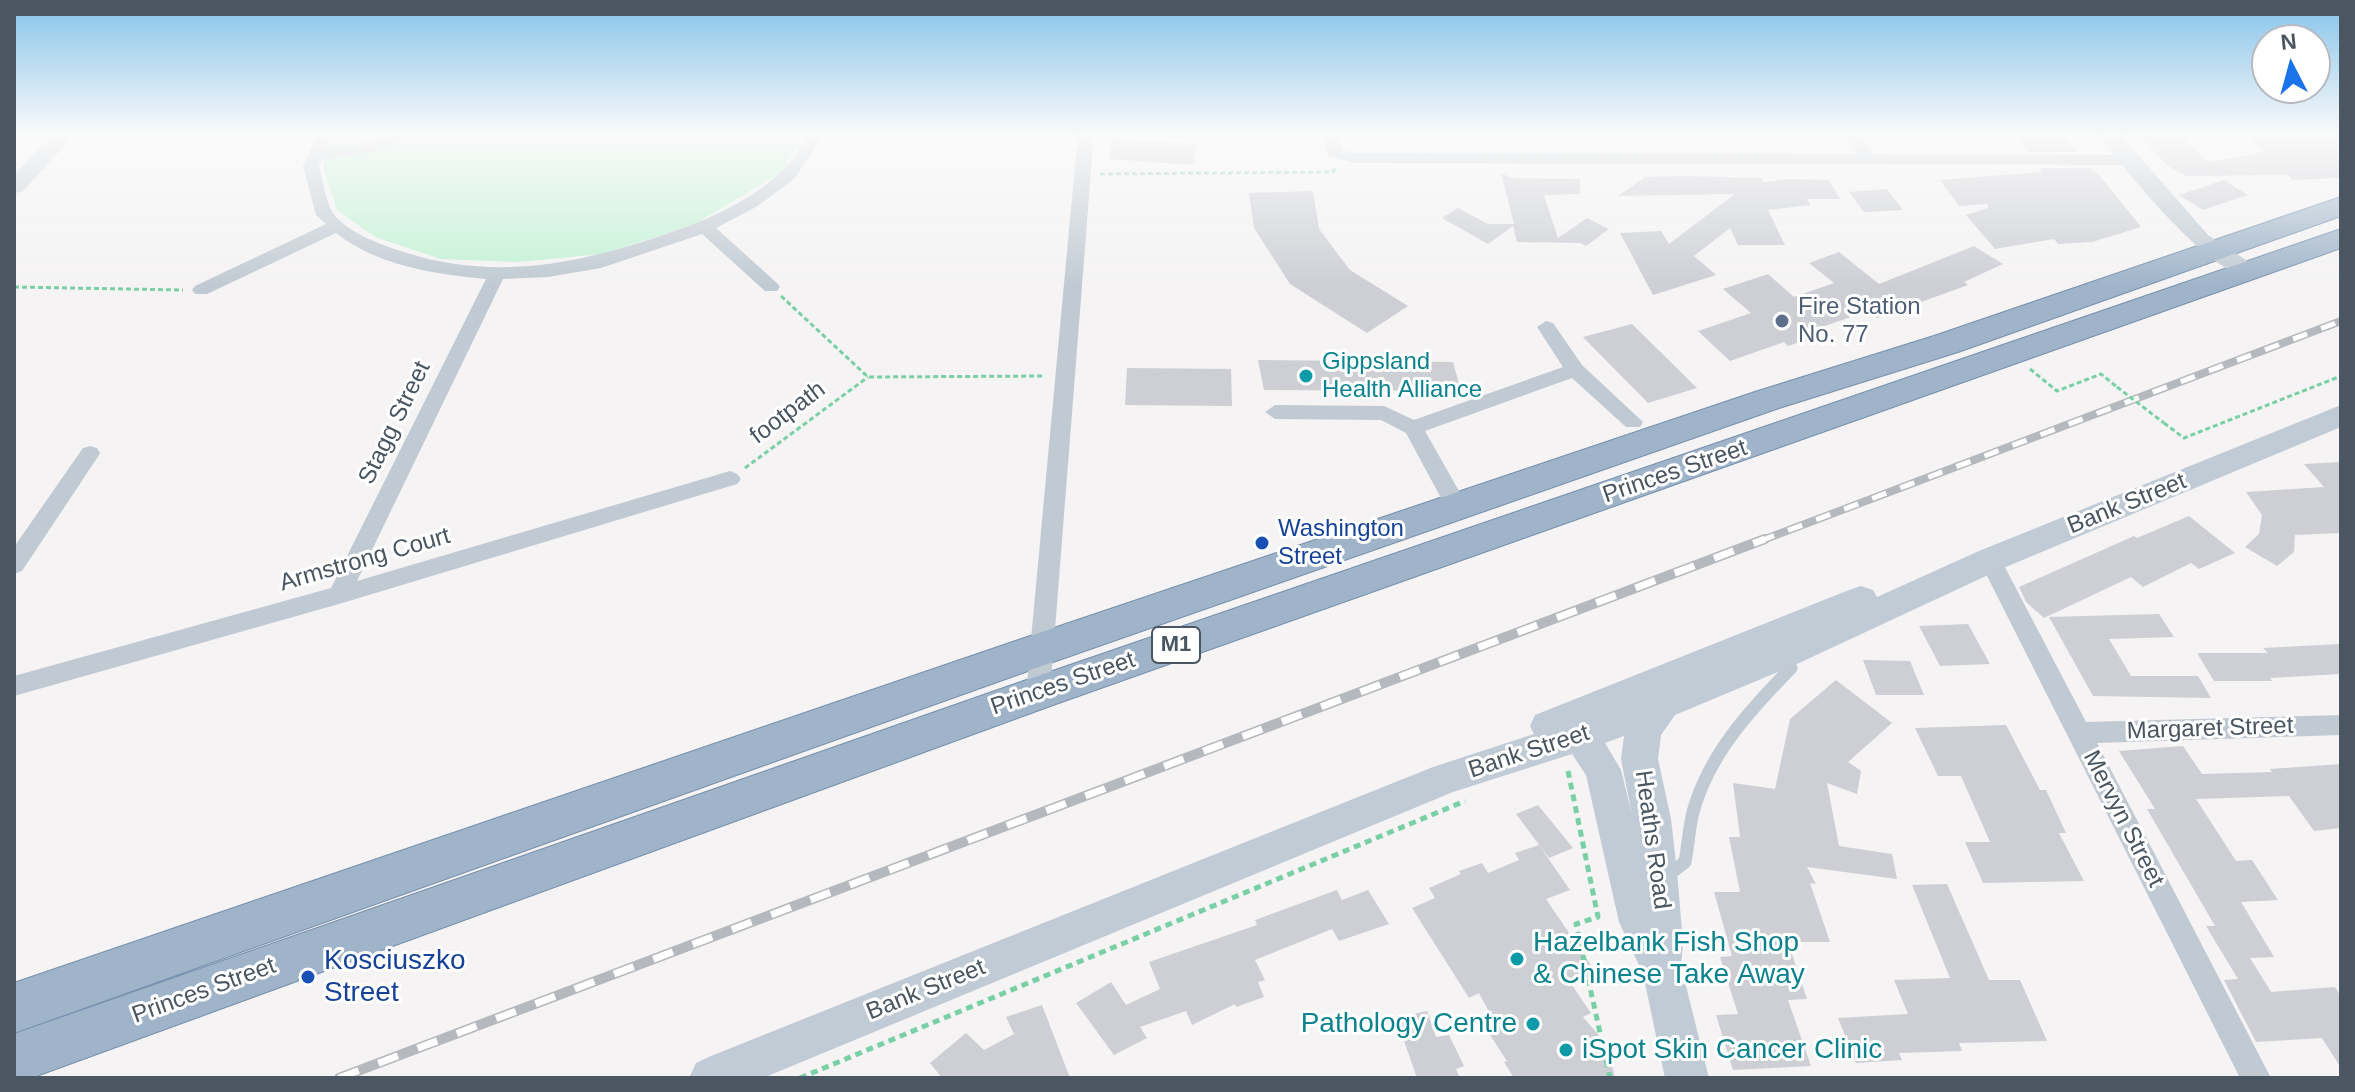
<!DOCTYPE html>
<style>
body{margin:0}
#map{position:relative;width:2355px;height:1092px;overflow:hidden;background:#f5f3f3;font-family:Arial,sans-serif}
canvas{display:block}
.frame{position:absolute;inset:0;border:16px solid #4a5661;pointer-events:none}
.north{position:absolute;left:2251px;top:24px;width:80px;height:80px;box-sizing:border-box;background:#fff;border:2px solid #b7bbc0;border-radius:50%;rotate:354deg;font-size:22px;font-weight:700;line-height:32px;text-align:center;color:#4a5661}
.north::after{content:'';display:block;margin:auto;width:28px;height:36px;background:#1a73e8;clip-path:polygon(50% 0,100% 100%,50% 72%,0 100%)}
</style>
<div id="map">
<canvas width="2355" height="1092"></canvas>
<div class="frame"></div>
<div class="north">N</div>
</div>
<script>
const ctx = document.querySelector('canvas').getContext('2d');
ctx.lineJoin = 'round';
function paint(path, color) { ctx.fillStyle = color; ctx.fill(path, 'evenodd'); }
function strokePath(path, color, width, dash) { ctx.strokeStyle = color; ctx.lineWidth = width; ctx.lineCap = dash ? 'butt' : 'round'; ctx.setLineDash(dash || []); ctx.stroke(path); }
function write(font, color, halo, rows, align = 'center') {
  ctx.font = font + ' Arial,sans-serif'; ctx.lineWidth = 6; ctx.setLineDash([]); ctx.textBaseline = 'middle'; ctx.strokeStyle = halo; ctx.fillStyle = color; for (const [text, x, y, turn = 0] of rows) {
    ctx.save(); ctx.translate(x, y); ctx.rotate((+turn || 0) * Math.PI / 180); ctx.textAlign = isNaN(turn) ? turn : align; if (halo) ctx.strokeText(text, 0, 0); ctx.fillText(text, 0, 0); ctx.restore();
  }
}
paint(new Path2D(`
 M336,133H805L782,172L695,224L603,254L517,262L441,259L375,237L337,210L323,166Z`), '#c3f1d5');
paint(new Path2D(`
 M2014,133H2062L2077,152H2028Z
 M2137,133H2180L2208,162L2263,152L2243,133H2341V178L2292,180L2288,175L2186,176L2168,166Z
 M1113,139L1197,144L1193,165L1108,159Z
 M2039,168H2090L2100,176L2141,227L2092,242L2058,244L2054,239L1995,249L1966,215L1988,208L1987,204L1959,206L1940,180L2042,172Z
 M1501,173L1512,178L1580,179V194L1544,195L1558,238L1587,218L1609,229L1586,246L1580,243L1517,242L1513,226L1488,244L1442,218L1458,208L1488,224H1514Z
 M1679,176L1763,178V182L1789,179L1829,180L1840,199H1807L1811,205L1768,210L1785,245H1738L1730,228L1694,256L1716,275L1653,295L1620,233L1661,231L1669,244L1735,194L1618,196L1645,177Z
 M2224,180L2248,195L2203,210L2179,195Z
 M1887,189L1903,210L1864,212L1849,192Z
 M1313,191L1319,229L1350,270L1408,306L1367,333L1290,284L1254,228L1249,193Z
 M1974,246L2003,264L1964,282L1968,285L1877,318L1868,311L1822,327L1828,332L1788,346L1784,342L1730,361L1698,331L1751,313L1723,289L1768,274L1794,297L1834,283L1809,263L1839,252L1879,284Z
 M1632,324L1697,388L1648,403L1583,337Z
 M1258,360L1453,362L1461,391L1264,390Z
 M1127,368L1231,369L1232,406L1125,405Z
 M2341,462V533L2295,535L2294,552L2277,566L2245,547L2259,534L2262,515L2246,492L2324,487L2304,464Z
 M2189,516L2235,553L2199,569L2191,563L2143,587L2131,577L2044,618L2026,602L2019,587L2134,536L2137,538Z
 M2159,614L2174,637L2109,639L2131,676H2198L2211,698L2093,696L2049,617Z
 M1968,624L1990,664L1940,666L1919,626Z
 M2341,644V674L2270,678L2272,681H2214L2197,653H2268L2263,648Z
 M1863,660L1910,661L1924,695H1876Z
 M1836,680L1892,723L1848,762L1861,771L1857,794L1827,783L1839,846L1892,854L1897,879L1807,867L1816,884L1810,883L1830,942H1788L1807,999L1788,1000L1811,1066L1733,1070L1716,1015L1738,1014L1720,957L1732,956L1714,892H1740L1729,837H1740L1733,783L1775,789L1790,719Z
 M2006,725L2040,790H2046L2066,833H2059L2084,881L1983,883L1965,842H1990L1961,776H1938L1915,728Z
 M2183,746L2202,774L2272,772L2270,769L2341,764V828L2314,831L2289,796L2196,799L2236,861L2252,860L2278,900L2241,902L2274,957L2250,958L2271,992L2335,987L2341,997V1068L2322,1038L2256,1042L2224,980L2238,979L2206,926H2215L2147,809H2155L2119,751Z
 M1538,805L1573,848L1549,858L1516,814Z
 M1539,845L1570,890L1546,899L1597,974L1572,985L1591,1013L1583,1017L1608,1046L1615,1078H1514L1504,1062L1507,1061L1486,1029L1496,1025L1479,993L1469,998L1412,908L1435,898L1429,888L1461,874L1459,871L1482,863L1488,873L1519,860L1515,853Z
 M1947,884L1989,980H2020L2047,1041L1959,1043L1962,1051L1899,1053L1902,1060L1856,1063L1838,1018L1908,1014L1894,980L1950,978L1912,885Z
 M1337,890L1342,900L1368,890L1389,924L1339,941L1332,929L1255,960L1265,980L1258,982L1264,997L1236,1007L1235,1004L1192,1025L1186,1011L1140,1027L1147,1038L1114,1055L1076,1003L1111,982L1126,1005L1160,989L1149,962L1257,925L1255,920Z
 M1042,1005L1070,1078H942L930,1063L966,1033L984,1050L1014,1034L1006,1017Z
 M1427,1011L1436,1037L1449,1035L1464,1066L1456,1069L1460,1078H1417L1396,1018Z`), '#cdcfd5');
const trunk = new Path2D(`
 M2341,197V216L1958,352L1779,408L1053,662L14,1033V983L1039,633L1755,392L1934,336Z
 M2341,229V248L1053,705L31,1078H14V1034L1038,676Z`);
strokePath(trunk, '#7690ad', 2);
strokePath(new Path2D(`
 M1100,174L1333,172L1336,166
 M14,287L183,290
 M781,296L868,377L1045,376
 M2030,369L2057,391L2101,374L2117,387
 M2164,423L2184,438L2341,376
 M745,468L868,377`), '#7ad0a6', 3, [5, 3]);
strokePath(new Path2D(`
 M1568,771L1598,917L1576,924L1610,1078
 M800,1078L1465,801`), '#7ad0a6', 5, [7, 5]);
strokePath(new Path2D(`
 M316,156L380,146L401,133`), '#c1cad2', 9);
strokePath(new Path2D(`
 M1664,873L1672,872L1685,862C1688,846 1689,828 1693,812C1709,754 1750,710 1791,668L1786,654`), '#c1cad2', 13);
paint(new Path2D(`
 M318,133H334L319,166C323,179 325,201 333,213C347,233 384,246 407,253C493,280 574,265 657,237C701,223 746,204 781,172C792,162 801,146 810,133H826L794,179L756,207L716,228L777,283L780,287L777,291H765L702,234L601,268L548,277L503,279L357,581L730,471L737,474L741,479L737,484L339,604L14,696V676L331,588L486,279C434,274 378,266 336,233L207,294H195L192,290L195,286L326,224L316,215L303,166Z
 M1078,133H1094L1050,693L1047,700L1038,703L1029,700L1026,693Z
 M1323,133H1339L1342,150L1355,153L1857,154L1844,133H1860L1873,154L2130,155L2138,160L2130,165L1355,163L1328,156Z
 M1546,321L1553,323L1582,365L1643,422L1640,427H1626L1572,378L1425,431L1468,507L1465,513H1449L1406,433L1381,420L1275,419L1265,412L1275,405L1384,406L1414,420L1563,367L1537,327Z
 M90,446L97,448L100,453L97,458L22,571L14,574V547L83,448Z
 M1990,551L1998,554L2086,722L2341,715V735L2097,743L2271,1078H2240L1979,560L1982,554Z`), '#c1cad2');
paint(new Path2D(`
 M54,133H76L22,192L14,193V175Z
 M2098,133H2119L2208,235L2255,266L2259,271L2255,276C2217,286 2120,165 2098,133Z`), '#c1cad2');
paint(new Path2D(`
 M2341,405V427L2001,569L1797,664L1675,715L1661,735L1658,759L1671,819L1677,872L1683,943L1681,966L1709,1078H1665L1643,974L1619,922L1586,775L1572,754L1453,792L763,1078H689L696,1063L711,1056L1433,767L1534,734L1530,726L1535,715L1849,590L1861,586L1873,590L1877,597L1979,551ZM1624,736L1621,759L1632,815L1621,770L1605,743Z`), '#c1cbd6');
paint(trunk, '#9fb4c9');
const railFar1 = new Path2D(`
 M1760,541L2341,321`);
const rail = new Path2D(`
 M339,1078L1765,539`);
strokePath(railFar1, '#b5b8bd', 8);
strokePath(rail, '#b5b8bd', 10);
strokePath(railFar1, '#fff', 5, [15]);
strokePath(rail, '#fff', 7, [21]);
strokePath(new Path2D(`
 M2117,387L2164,423`), '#7ad0a6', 3, [5, 3]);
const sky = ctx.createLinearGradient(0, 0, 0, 286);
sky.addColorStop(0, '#85c3ea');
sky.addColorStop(0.47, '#fafafa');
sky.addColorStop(1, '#fafafa00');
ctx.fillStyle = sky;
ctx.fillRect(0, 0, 2355, 286);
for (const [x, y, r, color] of [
 [1782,321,8,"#5c6f8a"],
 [1306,376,8,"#0f9aa8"],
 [1262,543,8,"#1a4fb4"],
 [1517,959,8,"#0f9aa8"],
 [308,977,8,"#1a4fb4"],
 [1533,1024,8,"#0f9aa8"],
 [1566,1050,8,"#0f9aa8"]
]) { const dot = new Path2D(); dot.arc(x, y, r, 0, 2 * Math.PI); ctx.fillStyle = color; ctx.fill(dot); strokePath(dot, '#fff', 3); }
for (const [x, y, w] of [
 [1176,645,48]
]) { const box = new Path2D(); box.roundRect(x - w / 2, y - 18, w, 36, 6); ctx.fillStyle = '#fff'; ctx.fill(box); strokePath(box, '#4a5661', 2); }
write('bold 22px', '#4a5661', null, [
 ["M1",1176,645]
]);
write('24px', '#4e5e75', '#fff', [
 ["Fire Station",1798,307],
 ["No. 77",1798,335]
], 'left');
write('24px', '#0d838f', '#fff', [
 ["Gippsland",1322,362],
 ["Health Alliance",1322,390]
], 'left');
write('24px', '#4a5661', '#fff', [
 ["footpath",788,413,-37],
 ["Stagg Street",395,423,-64],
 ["Princes Street",1675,472,-19],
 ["Bank Street",2127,504,-22],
 ["Armstrong Court",365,560,-16],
 ["Princes Street",1063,684,-19],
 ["Margaret Street",2210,729,-2],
 ["Bank Street",1529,752,-18],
 ["Mervyn Street",2123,819,63],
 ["Heaths Road",1652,840,82],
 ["Bank Street",926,990,-22],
 ["Princes Street",204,991,-20]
]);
write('24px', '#164399', '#fff', [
 ["Washington",1278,529],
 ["Street",1278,557]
], 'left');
write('28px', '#0d838f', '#fff', [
 ["Hazelbank Fish Shop",1533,943],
 ["& Chinese Take Away",1533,975],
 ["Pathology Centre",1517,1024,"right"],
 ["iSpot Skin Cancer Clinic",1582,1050]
], 'left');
write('28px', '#164399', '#fff', [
 ["Kosciuszko",324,961],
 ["Street",324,993]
], 'left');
</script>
